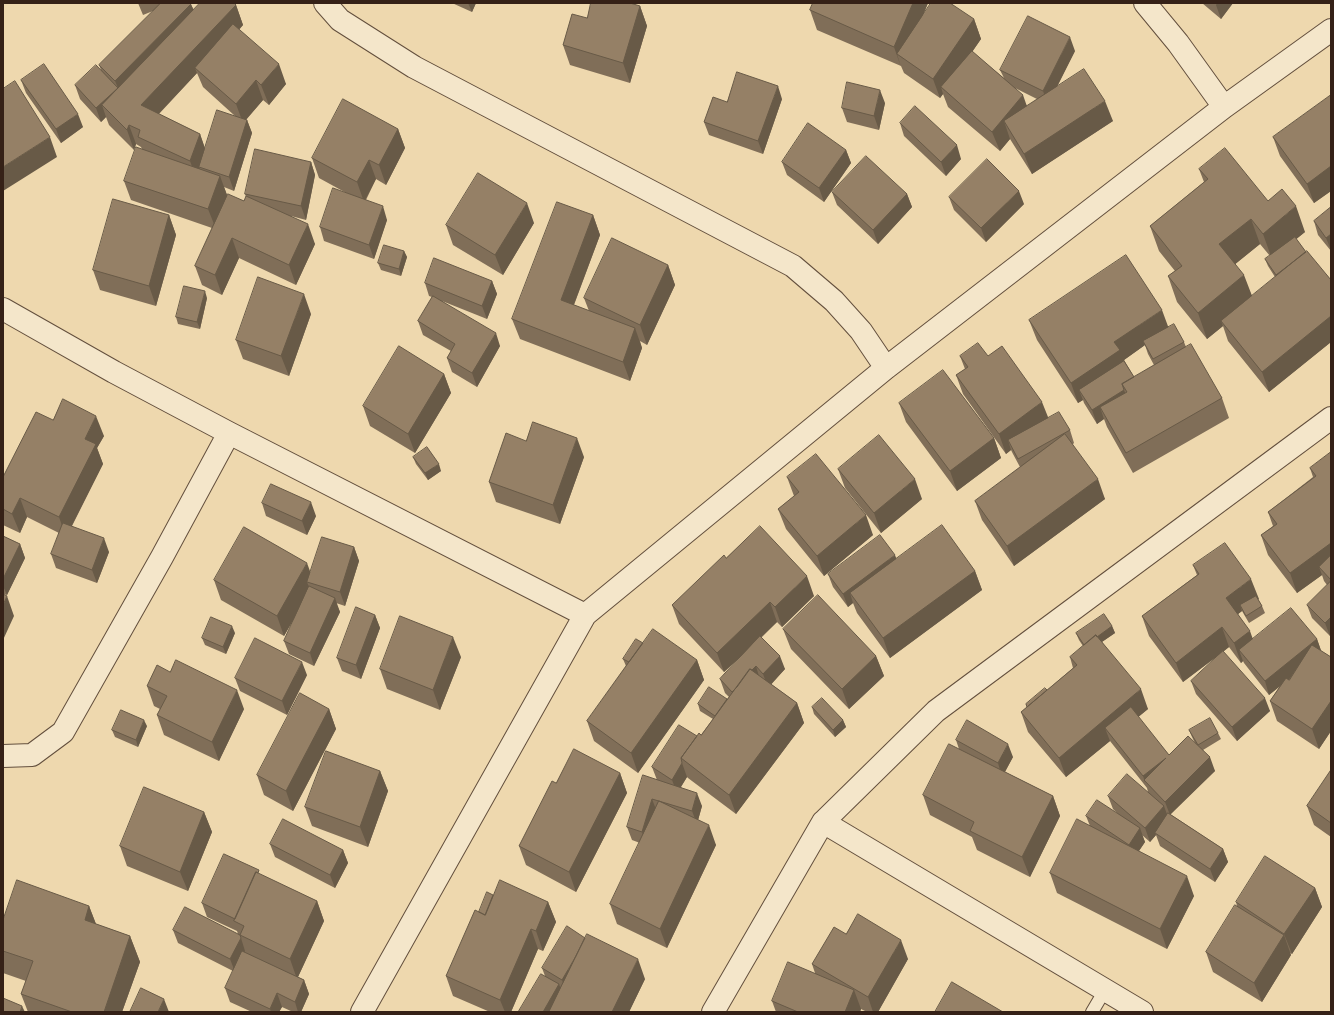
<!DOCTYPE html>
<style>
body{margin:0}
#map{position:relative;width:1334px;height:1015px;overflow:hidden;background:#eed8ae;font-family:Cardo,serif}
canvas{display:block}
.frame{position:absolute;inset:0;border:4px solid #352117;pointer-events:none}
</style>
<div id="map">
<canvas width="1334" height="1015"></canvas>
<div class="frame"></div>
</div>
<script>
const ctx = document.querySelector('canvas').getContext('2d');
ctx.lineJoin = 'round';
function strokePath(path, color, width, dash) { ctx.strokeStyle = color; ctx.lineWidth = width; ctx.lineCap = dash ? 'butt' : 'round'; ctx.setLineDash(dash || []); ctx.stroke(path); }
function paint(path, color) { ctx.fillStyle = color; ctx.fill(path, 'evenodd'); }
const service = new Path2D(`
 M1092,1012L1105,990`);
const minor = new Path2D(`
 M325,3L340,20L414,67L793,266L834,301L861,331L886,368
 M1145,3L1178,43L1224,107
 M3,309L114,372L229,433L585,615
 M3,756L32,755L63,732L162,557L229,433
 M823,822L1142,1012
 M362,1012L585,615L886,368L1224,107L1331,30
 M713,1012L823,822L936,711L1331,418`);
strokePath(service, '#634f3d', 14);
strokePath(minor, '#634f3d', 24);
strokePath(service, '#f4e6ca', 12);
strokePath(minor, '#f4e6ca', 22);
paint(new Path2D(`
 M138,3H190L194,10L236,5L243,25L239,30L286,84L269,105L263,100L246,120H247L252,133L234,191L224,187L227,195L244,201L246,197L245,194L311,162L315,175L306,220L291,216L315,244L296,285L239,258L222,295L202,285L195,266L212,228L131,200L124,181L142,149L141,147L136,144L134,150L109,125L106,117L101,122L80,99L75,85L101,70L99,65L153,11L143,15ZM197,73L203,87L235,116L205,149L200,134L159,114Z
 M452,3H476L472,12Z
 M813,3H928L923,16L974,19L981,39L972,52L1004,78L1000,70L1075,51L1057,86L1113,121L1032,174L1010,139L1000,151L948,107L943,94L940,98L904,73L901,66L817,30L810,10ZM1015,88L1037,99L1027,106Z
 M1202,3H1233L1221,19Z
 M640,6L647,26L630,83L570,65L563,45L587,18Z
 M21,80L83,127L61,143L26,93Z
 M1331,95V191L1314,203L1280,156L1273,137Z
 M782,99L763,154L709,135L704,122L727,102Z
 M885,103L879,130L847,122L842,108Z
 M900,123L961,159L946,176L904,136Z
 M398,129L405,148L386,185L376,179L366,200L387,220L374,259L324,241L320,227L350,195L319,178L312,158Z
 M846,150L851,163L824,202L787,175L782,162Z
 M1199,169L1268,201L1305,232L1296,239L1306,252L1331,280V342L1269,392L1228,341L1223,326L1207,339L1177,302L1168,276L1175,271L1159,251L1150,226L1204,182ZM1260,244L1270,256L1265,259L1268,266L1275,277L1252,296L1235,264Z
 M832,192L907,194L912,207L878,244L837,205Z
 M949,197L1024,204L986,242L954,210Z
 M1331,207V251L1318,235L1314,221Z
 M169,215L176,235L156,306L100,290L93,270Z
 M593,215L600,235L574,305L589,311L584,298L668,265L675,285L647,345L640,341L642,348L630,381L520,339L512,319Z
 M534,223L503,275L453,245L446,225Z
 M404,251L407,257L401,276L381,270L378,263Z
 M492,281L497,294L487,319L442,301L500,346L477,387L452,372L447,358L451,351L423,335L418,321L432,297L429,296L425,283Z
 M207,298L200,329L178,324L176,317Z
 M311,314L289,376L243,359L236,340Z
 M1029,320L1168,327L1184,342L1186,347L1222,398L1229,418L1133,473L1107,427L1104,419L1097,424L1084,403L1083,400L1078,403L1037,340ZM1145,345L1148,354L1154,365L1134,377L1124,360Z
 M960,356H988L1048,418L1070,430L1074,443L1072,445L1105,499L1014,566L982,520L975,501L1020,467L1013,454L1011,450L1006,454L963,394L956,375L965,369Z
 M444,374L451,393L415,453L370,426L363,406Z
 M899,403L994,438L1001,458L957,491L906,422Z
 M53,420L104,436L97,448L103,464L72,526L109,552L97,583L56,568L51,554L59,533L27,517L20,533L3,525V477Z
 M526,441L584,457L560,524L496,502L489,482Z
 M1331,452V635L1330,636L1312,618L1307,605L1327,585L1324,581L1322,575L1297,593L1268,555L1261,535L1273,526L1268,512L1313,477L1310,468Z
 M413,457L441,471L428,480L416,464Z
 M838,469L922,499L881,533L845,488Z
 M787,477L873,535L824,576L786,529L778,509L794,496Z
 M262,503L316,516L307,535L266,516Z
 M3,536L20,544L25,558L7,595L3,594Z
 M354,547L359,561L345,606L336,603L340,612L314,666L289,654L284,641L294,619L284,636L221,600L214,580L311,572Z
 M726,558L814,596L782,627L777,622L761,638L785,669L771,684L797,703L804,723L736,814L688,778L687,777L681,787L702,806L698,820L716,845L667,948L617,924L610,904L640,843L632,840L627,827L657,780L652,767L697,736L701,735L713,719L700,711L698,704L727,699L729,697L725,693L720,679L742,656L724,672L679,624L672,605Z
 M896,559L975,571L982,590L890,658L857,613L853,603L848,607L833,587L828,574Z
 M1193,565L1259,599H1258L1262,606L1265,613L1249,623L1242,611L1238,614L1253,639H1317L1321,651L1331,657V731L1319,749L1277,721L1270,701L1280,686L1269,695L1244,663L1243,661L1241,663L1229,647L1223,652L1270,711L1237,741L1196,694L1191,681L1219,655L1183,682L1149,636L1142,616L1197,575Z
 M375,615L380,628L361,679L342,671L337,658Z
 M1112,626L1115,633L1102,642L1148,709L1138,717L1169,755L1195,743L1192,737L1189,730L1218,733L1221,739L1203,750L1215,771L1170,814L1223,849L1228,862L1215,882L1160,846L1156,835L1150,842L1142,835L1145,842L1139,851L1194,896L1167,949L1057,893L1050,873L1090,826L1086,816L1118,814L1113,809L1108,796L1148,792L1147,788L1110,741L1066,777L1028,732L1021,712L1027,707L1026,704L1047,690L1073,668L1070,657L1083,646L1079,640L1076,633Z
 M783,629L876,656L884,676L849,709L791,649Z
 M235,633L226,654L205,645L202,638Z
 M643,643L697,660L704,680L638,773L594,741L587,721L626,666L623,659Z
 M461,657L440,710L387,689L380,669Z
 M307,675L287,715L240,691L235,678Z
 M147,686L244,709L219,761L164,735L157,715L160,709L154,706Z
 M812,707L843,720L846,727L835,737L814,714Z
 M329,709L336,729L293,811L264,795L257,775Z
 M147,726L138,747L115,737L112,730Z
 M956,740L1013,757L1005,772L1053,796L1060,816L1030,877L977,850L972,837L930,815L923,795L959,749Z
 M1331,770V837L1314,825L1307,806Z
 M380,771L388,791L368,847L312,826L305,807Z
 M620,773L627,793L576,892L526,865L519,846L556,783Z
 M204,812L212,832L188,891L127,866L120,846Z
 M270,844L343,850L348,863L335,888L275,857Z
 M261,875L317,901L324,921L298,977L304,980L309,994L301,1012H293L282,1007L279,1012H252L230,1002L225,988L233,971L178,943L173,930L238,934L237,931L207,917L202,903Z
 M1315,888L1322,907L1292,954L1290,953L1291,955L1262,1002L1213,972L1206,952L1237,906L1236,902Z
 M493,895L548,902L556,922L543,951L538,949L511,1012H490L453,996L446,976L479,912Z
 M89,906L96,924L130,936L140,962L122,1012H28L21,994L26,981L3,973V920Z
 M846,934L908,959L878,1012H867L861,1009L860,1012H776L772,1001L815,973L812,964Z
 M542,968L645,979L629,1012H520L519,1011L545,976Z`), '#806e58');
paint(new Path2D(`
 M468,3H476L472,12Z
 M913,3H928L904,59L897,54L901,67L894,47Z
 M1217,3H1233L1221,19L1216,5Z
 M191,4L196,17L102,105L106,117L101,122L96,108L118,88L115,81Z
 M236,5L243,25L199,71L195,68L197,73L148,125L141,105Z
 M640,6L647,26L630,83L623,63Z
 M974,19L981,39L945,91L941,87L943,94L940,98L933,79Z
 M1070,37L1075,51L1048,105L1043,91Z
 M279,64L286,84L269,105L261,85Z
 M256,80L263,100L243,123L236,104Z
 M778,86L782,99L763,154L758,141Z
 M880,90L885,103L879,130L874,116Z
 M1023,95L1030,115L1004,121L1010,139L1000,151L992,132Z
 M1105,101L1113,121L1032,174L1024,154Z
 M78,114L83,127L61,143L56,129Z
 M247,120L252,133L234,191L229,177Z
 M129,125L136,144L134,150L127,130Z
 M398,129L405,148L386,185L379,165Z
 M200,134L207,154L199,167L201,171L197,180L190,161Z
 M50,137L57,157L3,191V167Z
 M957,145L961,159L946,176L941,162Z
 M846,150L851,163L824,202L819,188Z
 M369,160L376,179L364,202L357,182Z
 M311,162L315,175L306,220L301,206Z
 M1331,166V191L1314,203L1307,184Z
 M220,176L227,195L216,229L208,209Z
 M1019,191L1024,204L986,242L981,228Z
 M907,194L912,207L878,244L873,230Z
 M527,203L534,223L503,275L495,255Z
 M383,206L387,220L374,259L369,245Z
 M1296,206L1305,232L1272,259L1263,234Z
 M169,215L176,235L156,306L149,286Z
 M593,215L600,235L568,320L561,300Z
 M1251,219L1260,244L1228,270L1219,244Z
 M308,224L315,244L296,285L289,265Z
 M1331,234V250L1326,238Z
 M232,238L239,258L222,295L215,275Z
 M404,251L407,257L401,276L399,269Z
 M668,265L675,285L647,345L640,325Z
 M1244,275L1254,301L1221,321L1223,326L1207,339L1198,313Z
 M492,281L497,294L487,319L482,306Z
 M205,291L207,298L200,329L197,322Z
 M304,294L311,314L289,376L281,356Z
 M1162,310L1169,329L1143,341L1145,345L1124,360L1127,369L1079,390L1083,400L1078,403L1071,383L1114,342Z
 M1331,316V342L1269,392L1262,372Z
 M635,328L642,348L630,381L623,362Z
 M496,333L500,346L477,387L472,373Z
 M444,374L451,393L415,453L408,434Z
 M1124,390L1129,403L1100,407L1104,419L1097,424L1092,410Z
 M1042,402L1050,422L1008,440L1011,450L1006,454L999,434Z
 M96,416L104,436L97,448L103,464L66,537L59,517L85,439Z
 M577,438L584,457L560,524L553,505Z
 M994,438L1001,458L957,491L950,471Z
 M439,464L441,471L428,480L425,473Z
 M915,479L922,499L881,533L874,513Z
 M1098,479L1105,499L1014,566L1007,546Z
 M20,498L27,517L20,533L12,514Z
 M311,502L316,516L307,535L302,521Z
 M866,515L873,535L824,576L817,556Z
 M104,538L109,552L97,583L92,570Z
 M1331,543V568L1319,567L1322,575L1297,593L1290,573Z
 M20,544L25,558L7,595L3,586V579Z
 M354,547L359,561L345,606L340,592Z
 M895,555L900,568L850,593L853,603L848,607L843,594Z
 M307,563L314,582H307L310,590L284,636L277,616Z
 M975,571L982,590L890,658L883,638Z
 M807,576L814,596L782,627L775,607Z
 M1251,579L1259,599L1243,610L1240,605L1242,611L1233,618L1226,598Z
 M7,596L14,616L3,640V605Z
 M335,598L340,612L314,666L310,653Z
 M770,602L777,622L724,672L717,653Z
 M375,615L380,628L361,679L356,665Z
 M1331,617V635L1330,636L1325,623Z
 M232,626L235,633L226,654L223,647Z
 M1112,626L1115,633L1087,652L1085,646Z
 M1222,627L1229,647L1183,682L1176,663Z
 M1250,631L1257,651L1239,650L1243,661L1241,663L1234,643Z
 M453,637L461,657L440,710L433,690Z
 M1317,639L1322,653L1269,695L1265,681Z
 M780,656L785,669L768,688L763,674Z
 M876,656L884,676L849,709L842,689Z
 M697,660L704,680L638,773L631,753Z
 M302,662L307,675L287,715L282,701Z
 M756,666L760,680L737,705L732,692Z
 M1141,689L1148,709L1113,738L1105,728L1110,741L1066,777L1059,758Z
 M237,690L244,709L219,761L212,742Z
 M1265,698L1270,711L1237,741L1232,727Z
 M1331,701V731L1319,749L1312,729Z
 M797,703L804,723L736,814L729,795Z
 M329,709L336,729L293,811L286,791Z
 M144,720L147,726L138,747L136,740Z
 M843,720L846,727L835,737L833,730Z
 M1008,744L1013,757L1002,777L998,763Z
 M1210,757L1215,771L1170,815L1165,802Z
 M1166,758L1145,782L1143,776Z
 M682,763L687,777L677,793L672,780Z
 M380,771L388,791L368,847L360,827Z
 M620,773L627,793L576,892L569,872Z
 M697,793L702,806L697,824L692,811Z
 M1053,796L1060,816L1030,877L1022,857Z
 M652,799L657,812L647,845L642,832Z
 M1164,806L1169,820L1155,833L1156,835L1150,842L1145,828Z
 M204,812L212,832L188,891L180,872Z
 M709,825L716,845L667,948L660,929Z
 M1140,828L1145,842L1134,858L1129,845Z
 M1223,849L1228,862L1215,882L1210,869Z
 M343,850L348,863L335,888L330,875Z
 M1187,876L1194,896L1167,949L1160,929Z
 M1315,888L1322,907L1292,954L1284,934Z
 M317,901L324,921L297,979L290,959Z
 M548,902L556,922L543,951L536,931Z
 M89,906L99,932L85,920Z
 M531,929L538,949L511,1012H505L500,1000Z
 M1284,935L1291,955L1262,1002L1254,983Z
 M130,936L140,962L122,1012H104Z
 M241,938L245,951L235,972L230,959Z
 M587,938L567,993L562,980Z
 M901,940L908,959L878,1012H873L868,997Z
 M638,959L645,979L629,1012H612Z
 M304,980L309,994L301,1012H298L295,1002Z
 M559,984L564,998L556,1012H543Z
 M854,990L861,1009L860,1012H845Z
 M277,993L282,1007L279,1012H271L270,1009Z
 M164,999L169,1012H158Z
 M22,1006L25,1012H20Z`), '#685a47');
const building = new Path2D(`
 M161,3H190L191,4L115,81L99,65Z
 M200,3H234L236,5L141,105L200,134L190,161L138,137L140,130L129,125L127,130L102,105Z
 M591,3H630L640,6L623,63L563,45L572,14L587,18Z
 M813,3H913L894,47L810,10Z
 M931,3H950L974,19L933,79L897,54Z
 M1028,16L1070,37L1043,91L1000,70Z
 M233,24L279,64L261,85L256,80L236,104L195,68Z
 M972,51L1023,95L992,132L941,87Z
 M44,64L78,114L56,129L21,80Z
 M96,65L118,88L96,108L75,85Z
 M1084,69L1105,101L1024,154L1004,121Z
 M737,72L778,86L758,141L704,122L713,97L727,102Z
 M15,81L50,137L3,167V89Z
 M847,82L880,90L874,116L842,108Z
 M1331,95V166L1307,184L1273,137Z
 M343,99L398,129L379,165L369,160L357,182L312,158Z
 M915,106L957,145L941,162L900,123Z
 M217,110L247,120L229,177L199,167Z
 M808,123L846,150L819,188L782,162Z
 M136,147L220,176L208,209L124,181Z
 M1225,148L1268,201L1282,189L1296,206L1263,234L1251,219L1219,244L1244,275L1198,313L1168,276L1182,266L1150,226L1208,179L1199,169Z
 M255,149L311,162L301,206L245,194Z
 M866,156L907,194L873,230L832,192Z
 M987,159L1019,191L981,228L949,197Z
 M478,173L527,203L495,255L446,225Z
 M333,188L383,206L369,245L320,227Z
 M228,194L244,201L246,196L308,224L289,265L232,238L215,275L195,266Z
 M113,199L169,215L149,286L93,270Z
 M557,202L593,215L561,300L635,328L623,362L512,319Z
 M1331,207V234L1326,238L1314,221Z
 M1295,237L1306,252L1276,275L1265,259Z
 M612,238L668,265L640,325L584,298Z
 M384,245L404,251L399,269L378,263Z
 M1307,251L1331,280V316L1262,372L1221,321Z
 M1126,255L1162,310L1114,342L1120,350L1071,383L1029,320Z
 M434,258L492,281L482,306L425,283Z
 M258,277L304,294L281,356L236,340Z
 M184,286L205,291L197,322L176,317Z
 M433,296L496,333L472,373L447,358L455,344L418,321Z
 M1174,324L1184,342L1153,359L1143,341Z
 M978,343L988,356L1002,346L1042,402L999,434L956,375L968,367L960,356Z
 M1191,344L1222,398L1126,453L1100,407L1127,392L1122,384Z
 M399,346L444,374L408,434L363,406Z
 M1124,361L1134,377L1122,384L1124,390L1092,410L1079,390Z
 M943,370L994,438L950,471L899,403Z
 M63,399L96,416L85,439L96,444L59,517L20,498L12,514L3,509V477L36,412L53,420Z
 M1059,412L1070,430L1018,459L1008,440Z
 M533,422L577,438L553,505L489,482L506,433L526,441Z
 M1065,434L1098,479L1007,546L975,501Z
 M879,435L915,479L874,513L838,469Z
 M427,447L439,464L425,473L413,457Z
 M1331,452V543L1290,573L1261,535L1277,524L1268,512L1316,476L1310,468Z
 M816,454L866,515L817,556L778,509L799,492L787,477Z
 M271,484L311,502L302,521L262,503Z
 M63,523L104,538L92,570L51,554Z
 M942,525L975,571L883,638L850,593Z
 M760,526L807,576L775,607L770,602L717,653L672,605L724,555L726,558Z
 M244,527L307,563L277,616L214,580Z
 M880,535L895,555L843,594L828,574Z
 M3,536L20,544L3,579Z
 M322,537L354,547L340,592L307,582Z
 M1225,543L1251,579L1226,598L1250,631L1234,643L1222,627L1176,663L1142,616L1199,574L1193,565Z
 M1331,555V580L1319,567Z
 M1331,581V617L1325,623L1307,605Z
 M309,586L335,598L310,653L284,641Z
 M3,594L7,596L3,605Z
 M818,595L876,656L842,689L783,629Z
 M1256,596L1262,606L1246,616L1240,605Z
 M356,607L375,615L356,665L337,658Z
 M1291,608L1317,639L1265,681L1239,650Z
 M1104,614L1112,626L1097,637L1096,635L1084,645L1076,633Z
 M400,616L453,637L433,690L380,669Z
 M211,617L232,626L223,647L202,638Z
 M653,629L697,660L631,753L587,721Z
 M1096,635L1141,689L1059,758L1021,712L1077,665L1070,657Z
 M760,636L780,656L763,674L756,666L752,670L750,669L737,687L732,692L720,679Z
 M255,638L302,662L282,701L235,678Z
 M636,639L643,643L629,662L623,659Z
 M1312,645L1331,657V701L1312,729L1270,701L1286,678L1289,680Z
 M1223,651L1265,698L1232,727L1191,681Z
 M176,660L237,690L212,742L157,715L167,696L147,686L157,665L170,672Z
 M750,669L797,703L729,795L681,758L699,733L701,735Z
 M709,687L727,699L715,716L698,704Z
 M1045,688L1047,690L1027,707L1026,704Z
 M300,693L329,709L286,791L257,775Z
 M822,698L843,720L833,730L812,707Z
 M1131,707L1169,755L1188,736L1210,757L1165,802L1144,780L1166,758L1143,776L1105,728Z
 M121,710L144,720L136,740L112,730Z
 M1210,718L1218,733L1198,745L1189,730Z
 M967,720L1008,744L998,763L956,740Z
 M679,725L697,736L681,758L682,763L672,780L652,767Z
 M949,744L1053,796L1022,857L970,831L974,822L923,795Z
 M574,749L620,773L569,872L519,846L552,781L556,783Z
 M326,751L380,771L360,827L305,807Z
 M1331,770V823L1307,806Z
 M1127,774L1164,806L1145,828L1108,796Z
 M643,775L697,793L692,811L652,799L642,832L627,827Z
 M144,787L204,812L180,872L120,846Z
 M1097,800L1140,828L1129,845L1086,816Z
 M659,801L709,825L660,929L610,904Z
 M1168,813L1223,849L1210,869L1155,833Z
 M283,819L343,850L330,875L270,844Z
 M1077,819L1187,876L1160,929L1050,873Z
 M224,854L259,870L258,873L256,872L235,919L202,903Z
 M1265,856L1315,888L1284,934L1236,902Z
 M256,872L317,901L290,959L240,935L244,926L234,921Z
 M17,880L89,906L85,920L130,936L104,1012H72L21,994L33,961L3,951V920Z
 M500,880L548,902L536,931L531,929L500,1000L446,976L475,910L485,915Z
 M487,892L493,895L485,915L479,912Z
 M1235,905L1284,935L1254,983L1206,952Z
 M185,907L240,935L241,938L230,959L173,930Z
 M858,914L901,940L868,997L812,964L834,927L846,934Z
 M567,926L585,938L576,956L562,980L542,968Z
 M587,934L638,959L612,1012H549Z
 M242,951L304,980L295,1002L277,993L270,1009L225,988Z
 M788,962L854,990L845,1012H798L772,1001Z
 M541,974L559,984L543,1012H520L519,1011Z
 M952,982L1003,1012H935Z
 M141,988L164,999L158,1012H130Z
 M3,998L22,1006L20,1012H3Z`);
paint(building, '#958066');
strokePath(building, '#685a47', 1);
</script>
